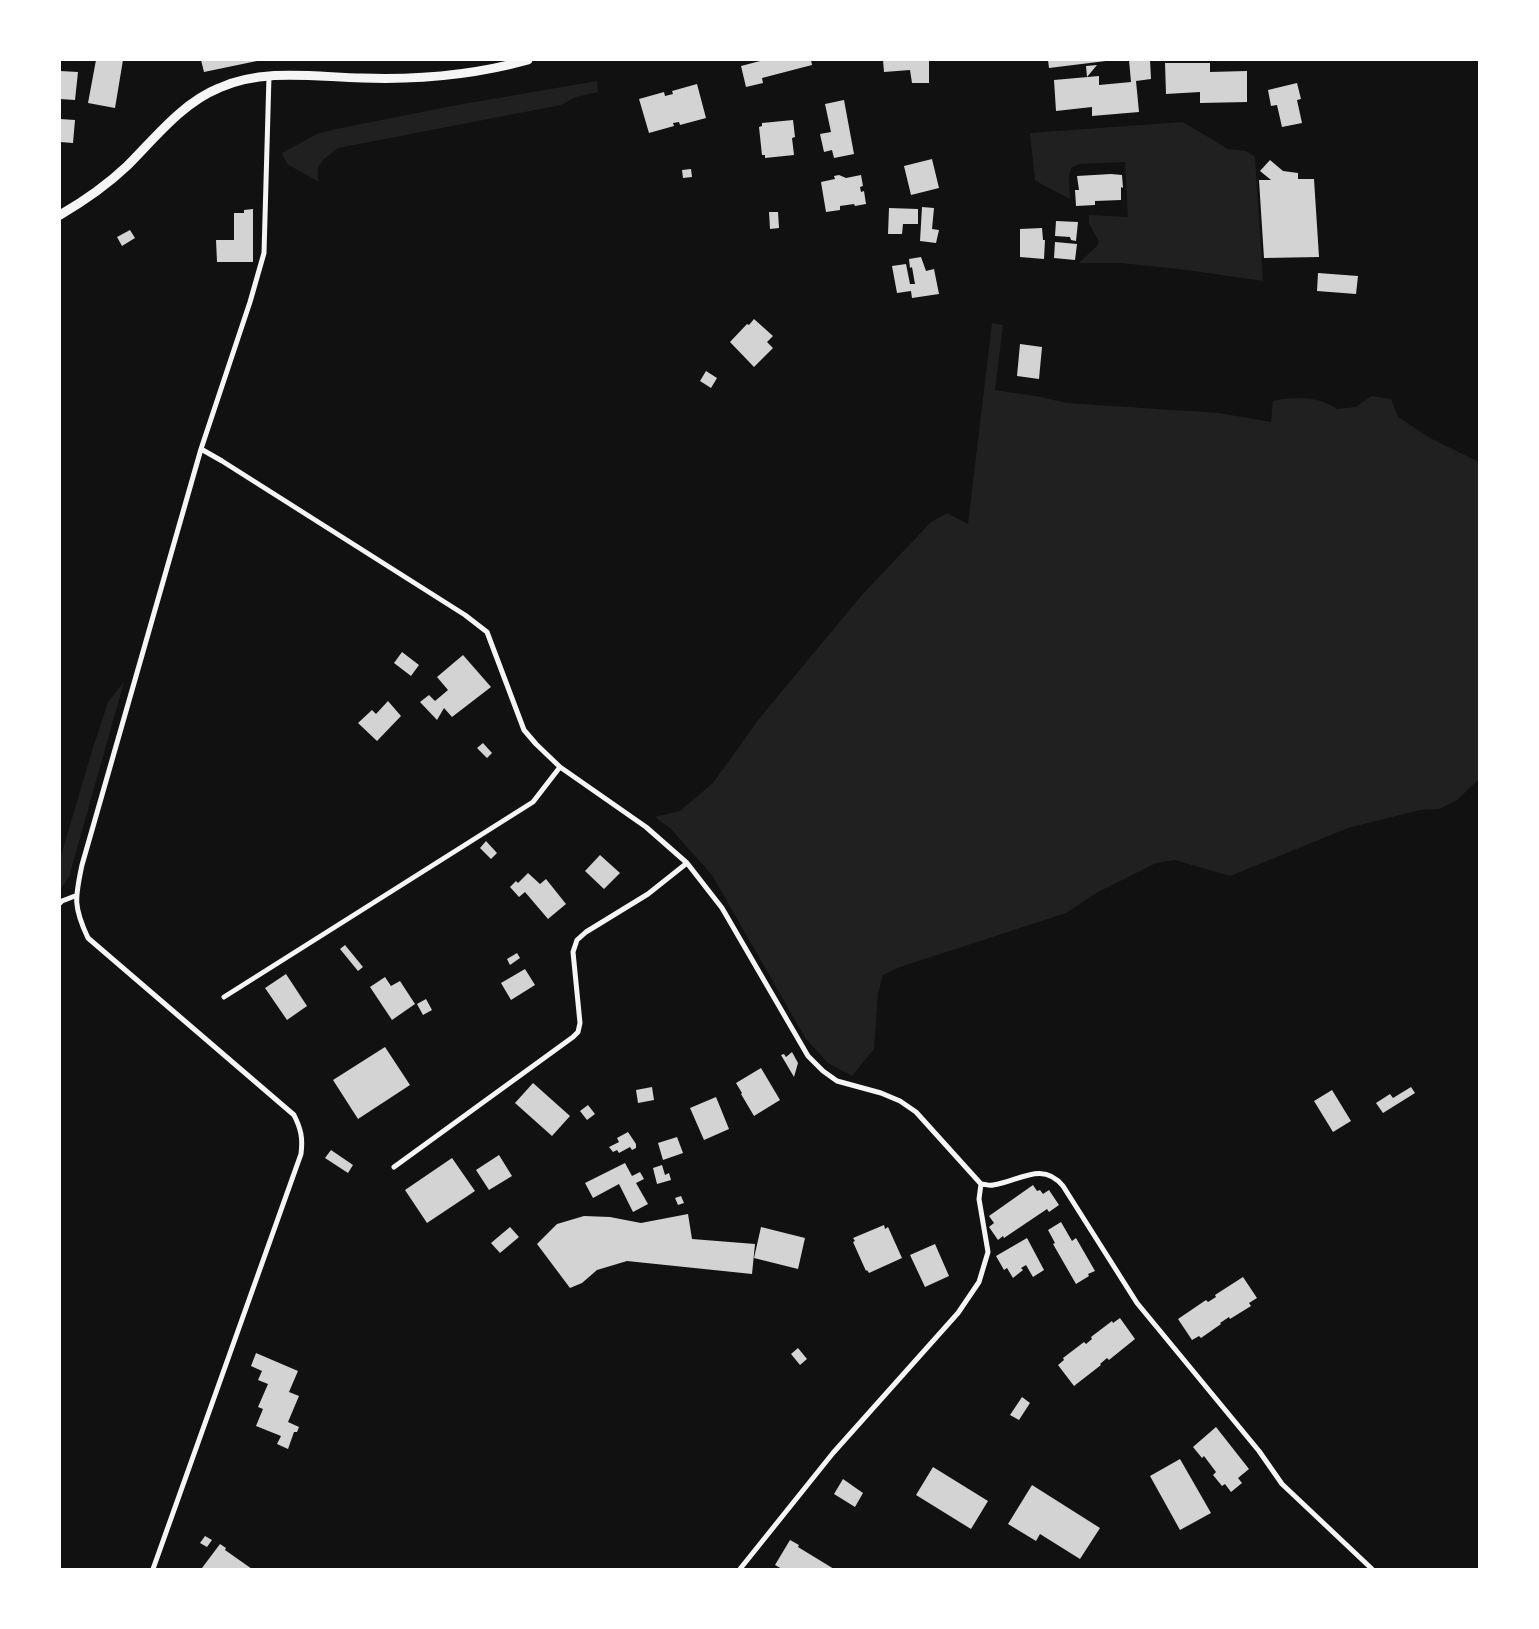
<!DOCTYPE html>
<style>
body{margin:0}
#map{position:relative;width:1539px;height:1629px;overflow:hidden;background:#111;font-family:Ubuntu,sans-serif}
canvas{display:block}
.frame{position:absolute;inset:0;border:61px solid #fff;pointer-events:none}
</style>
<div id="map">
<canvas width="1539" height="1629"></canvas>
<div class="frame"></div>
</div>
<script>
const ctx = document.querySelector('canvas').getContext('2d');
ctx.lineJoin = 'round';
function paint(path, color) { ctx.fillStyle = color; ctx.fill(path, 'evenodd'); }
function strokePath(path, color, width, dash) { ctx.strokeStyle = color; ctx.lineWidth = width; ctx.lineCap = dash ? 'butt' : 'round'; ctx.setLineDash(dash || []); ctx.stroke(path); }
paint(new Path2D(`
 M597,81L598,92L576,97L561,105L338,148C325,159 314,162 319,182L287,164L282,153L317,134L336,129L452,106Z
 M1183,122L1228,149L1246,151L1255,157L1263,281L1187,270L1121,263H1079L1096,247L1099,242L1089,223V215L1128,217L1125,162L1079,164L1071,168L1069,177L1070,199L1043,185L1035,180L1030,133Z
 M992,323L1003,325L995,390L1041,397L1066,403L1219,413L1271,422L1273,401C1294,396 1319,396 1337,409L1356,407L1371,396L1391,399L1398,417L1430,438L1479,462V779L1456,801L1439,809L1420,810L1348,828L1230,876L1175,860L1156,863L1098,892L1066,913L900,967L883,975L878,993L874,1049L852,1076L828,1063L806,1039L712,875L671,829L655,817L680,811L713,783L759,719L861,596L931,522L947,513L968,524Z
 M124,682L69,877L60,890V859L92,751L108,702Z`), '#202020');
paint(new Path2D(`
 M96,60H123L115,108L88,103Z
 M201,60H257V61L204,72Z
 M764,60H811L812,65L762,78L763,83L746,87L741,66Z
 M883,60H929V83H912L910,70L884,72Z
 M1048,60H1106V61L1049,68Z
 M1129,60H1150L1151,79L1136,81L1139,112L1092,116V107L1056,111L1054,80L1099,76V85L1131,82Z
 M1165,63H1210V72L1247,71V102L1200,103V92L1166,94Z
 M1097,65L1087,77L1086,66Z
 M60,71L78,72L75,100L60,99Z
 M1297,83L1301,99L1297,100L1302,123L1282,127L1277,105L1271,106L1268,90Z
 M697,84L706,118L680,125L679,122L673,123L674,126L649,133L639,99L664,92L665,96L673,94L672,91Z
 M844,100L854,154L834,158L832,150L824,152L820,134L831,132L825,104Z
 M60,119L75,120L73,143L60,142Z
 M793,120L795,137L792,138L794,155L765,158V155H762L759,127L762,126V123Z
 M932,159L939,188L911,195L904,166Z
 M1270,160L1283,171L1298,173V179H1314L1319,257L1264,258L1259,180H1271L1260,171Z
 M691,169L692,177L683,178L682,170Z
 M1111,174L1122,175L1123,188L1121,187V200L1095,201V205L1076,206L1075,190H1079L1077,176Z
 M839,175L846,178L861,175L863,186L860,187L861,192L864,191L866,204L855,206L854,204L840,206V210L826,212L821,182L835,179L834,176Z
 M922,207L934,208L932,229L939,230L936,243L920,241Z
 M889,208L918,209V224H903L902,234H888Z
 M253,209V262H217L216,240H234V213H244V210Z
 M769,212H778L779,228L770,229Z
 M1056,221L1078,222L1076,241L1071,240L1070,237L1055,236Z
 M1042,228L1043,240H1045L1044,259L1020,257V229Z
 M130,230L135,238L122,246L117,237Z
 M1055,242L1077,244L1075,260L1054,258Z
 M921,257L926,271L934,269L939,294L912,298L911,291L897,293L892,266L906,264L910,284H915L912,267L910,268L909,259Z
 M1318,273L1358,276L1356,294L1317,291Z
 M754,319L773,336L767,342L773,348L754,367L730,342L747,324L749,325Z
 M1020,344L1042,347L1039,379L1017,376Z
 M706,371L717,378L711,388L700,381Z
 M402,652L419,665L411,676L394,663Z
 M463,655L491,687L452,717L444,708L437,720L420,702L429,695L435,701L448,690L437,677Z
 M388,701L401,716L377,741L358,723L372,710L376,714Z
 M483,743L492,753L487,758L477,748Z
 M486,841L497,853L491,859L480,848Z
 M600,855L620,873L604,889L585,871Z
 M528,873L540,884L546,879L566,904L548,919L525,892L519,897L510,887L516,881L518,883Z
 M345,945L363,967L358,971L340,949Z
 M517,953L520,958L510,965L507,959Z
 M525,969L535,985L511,1000L501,983Z
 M286,974L307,1006L287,1020L265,988Z
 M385,977L391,986L400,981L415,1004L392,1020L370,987Z
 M426,999L432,1010L423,1015L417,1004Z
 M385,1047L410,1085L358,1119L333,1080Z
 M792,1052L798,1063L794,1077L781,1055L784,1054L786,1057Z
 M761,1068L780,1100L754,1116L741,1094L742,1093L736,1083Z
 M533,1083L570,1116L552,1136L515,1103Z
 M652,1087L654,1100L638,1103L636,1090Z
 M1411,1087L1415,1093L1383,1113L1376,1103L1390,1094L1393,1098Z
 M1332,1090L1351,1121L1333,1132L1314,1101Z
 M716,1097L729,1129L704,1140L690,1108Z
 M588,1105L595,1114L587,1120L580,1111Z
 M628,1132L636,1144V1148L632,1150L630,1147L619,1153L617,1150L613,1152L609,1147L619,1142L617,1138Z
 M677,1137L683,1153L663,1160L658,1143Z
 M331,1150L353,1165L348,1173L325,1158Z
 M499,1155L512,1176L489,1190L476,1170Z
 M452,1158L475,1191L427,1223L405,1190Z
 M625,1163L632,1176L640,1172L644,1179L636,1183L648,1204L633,1212L619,1184L593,1198L585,1183Z
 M662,1165L665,1175L669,1173L671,1180L657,1184L653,1168Z
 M1033,1185L1037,1191L1040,1190L1043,1194L1049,1190L1059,1205L1049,1212L1047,1209L1004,1238L1003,1236L998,1240L989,1227L994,1223L989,1216Z
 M681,1196L684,1203L678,1205L675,1198Z
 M688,1214L692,1239L755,1244L752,1274L627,1261L597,1270L582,1283L570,1288L537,1244L557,1224L584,1216L610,1217L641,1223Z
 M1061,1222L1072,1241L1076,1238L1095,1271L1088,1274L1089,1276L1076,1284L1053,1244L1055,1243L1048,1230Z
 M884,1225L885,1229L888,1227L902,1258L869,1273L867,1270L866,1271L853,1242L855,1241L853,1238Z
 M510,1227L519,1237L500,1253L491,1243Z
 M761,1227L805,1238L798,1269L754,1258Z
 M1027,1238L1044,1270L1033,1277L1026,1265L1021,1268L1023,1270L1013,1278L1007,1268L1004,1270L996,1256Z
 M935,1244L949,1276L925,1287L910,1255Z
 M1243,1277L1257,1298L1249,1303L1251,1306L1230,1319L1229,1317L1220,1323L1221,1324L1201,1338L1199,1336L1192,1340L1178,1319L1206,1300L1208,1302L1216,1297L1215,1295Z
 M1120,1318L1135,1339L1109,1360L1107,1358L1100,1364L1101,1365L1074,1386L1058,1365L1064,1360L1063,1358L1084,1342L1086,1344L1092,1339L1091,1337L1112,1321L1113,1323Z
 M798,1348L807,1359L800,1365L791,1354Z
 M256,1353L298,1371L289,1392L299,1396L288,1422L299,1427L297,1432H294L288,1449L277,1444L281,1436L256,1426L263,1409L258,1407L268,1384L258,1380L262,1371L251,1366Z
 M1022,1397L1030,1403L1019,1420L1010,1415Z
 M1216,1427L1249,1469L1238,1478L1242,1483L1231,1492L1225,1484L1222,1486L1213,1475L1216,1472L1204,1456L1202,1458L1193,1447Z
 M1180,1459L1211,1513L1180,1530L1150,1476Z
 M933,1467L988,1501L971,1529L916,1495Z
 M843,1479L863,1493L855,1507L834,1494Z
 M1032,1485L1100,1528L1080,1559L1040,1534L1036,1541L1008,1524Z
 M205,1536L212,1540L207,1547L200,1543Z
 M790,1540L799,1545L798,1547L834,1569H782L775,1565Z
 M220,1544L226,1548L225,1550L252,1569H204L202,1568Z`), '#d3d3d3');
strokePath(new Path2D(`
 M201,449L222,461L465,615L487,632L524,730L536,744L560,767L646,827L687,863L722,908L808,1056L823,1071L837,1081L881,1093L900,1101L916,1112L981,1184L979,1199L988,1252L979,1282L958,1313L833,1453L740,1569
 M60,903L62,901L75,896
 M224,997L533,802L560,767
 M394,1167L573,1037L578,1032L580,1023L573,952L577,940L586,932L648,894L687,863
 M981,1184C985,1184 989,1186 993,1185C1018,1182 1042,1160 1063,1186L1137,1303L1259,1451L1282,1484L1372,1569
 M153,1569L301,1154C303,1138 301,1129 294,1115L88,938C73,906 75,898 82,865L201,449L250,302L264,253L269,76`), '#f5f5f5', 5);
strokePath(new Path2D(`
 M60,215C84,201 107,185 127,166C155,138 182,103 219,88C264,68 315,77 362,78C418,80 474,75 528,60`), '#f5f5f5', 9);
</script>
